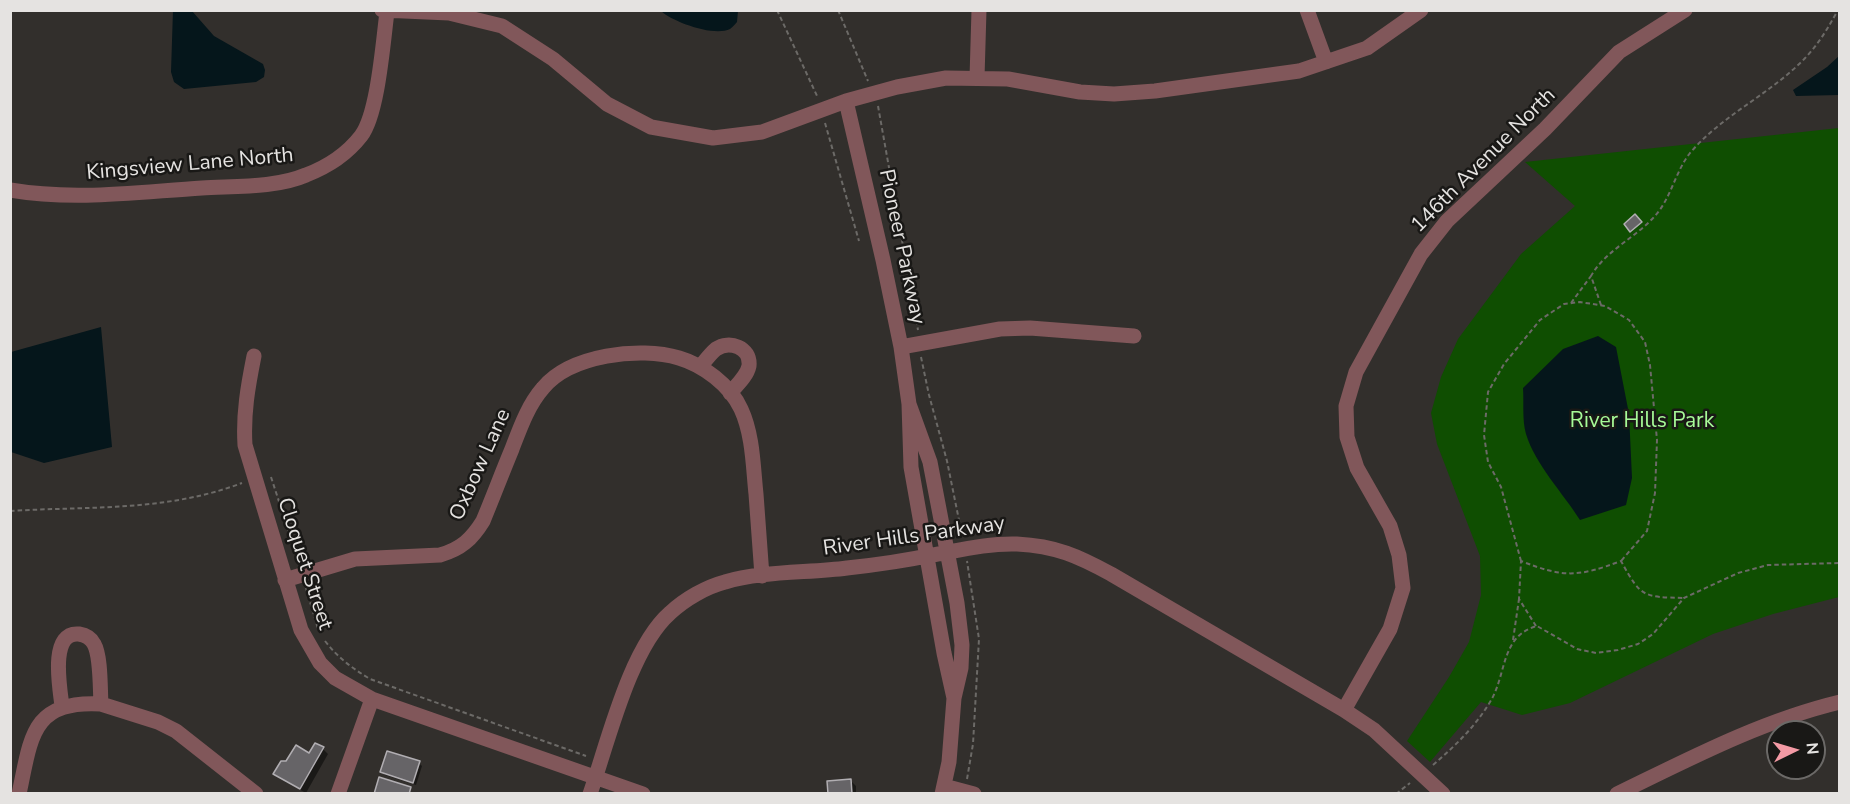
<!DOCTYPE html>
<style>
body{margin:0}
#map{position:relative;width:1850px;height:804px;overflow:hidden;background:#322f2c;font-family:"Nunito Sans",sans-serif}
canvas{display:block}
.frame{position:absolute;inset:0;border:12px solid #e5e3e1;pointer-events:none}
.north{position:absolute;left:1766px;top:720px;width:60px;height:60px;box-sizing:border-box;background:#191816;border:2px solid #6b6967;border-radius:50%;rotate:85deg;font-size:16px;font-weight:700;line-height:24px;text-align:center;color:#e5e3e1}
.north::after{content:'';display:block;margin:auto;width:21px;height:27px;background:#f49aa5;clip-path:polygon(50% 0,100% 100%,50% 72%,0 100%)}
</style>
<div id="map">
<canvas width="1850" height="804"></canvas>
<div class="frame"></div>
<div class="north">N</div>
</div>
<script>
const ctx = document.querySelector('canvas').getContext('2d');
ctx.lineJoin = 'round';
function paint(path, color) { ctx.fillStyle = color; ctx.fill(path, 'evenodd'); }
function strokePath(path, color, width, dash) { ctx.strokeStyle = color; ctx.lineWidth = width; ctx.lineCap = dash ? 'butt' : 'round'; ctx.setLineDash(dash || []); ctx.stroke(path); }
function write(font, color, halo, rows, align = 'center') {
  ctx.font = font + ' "Nunito Sans",sans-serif'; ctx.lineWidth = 5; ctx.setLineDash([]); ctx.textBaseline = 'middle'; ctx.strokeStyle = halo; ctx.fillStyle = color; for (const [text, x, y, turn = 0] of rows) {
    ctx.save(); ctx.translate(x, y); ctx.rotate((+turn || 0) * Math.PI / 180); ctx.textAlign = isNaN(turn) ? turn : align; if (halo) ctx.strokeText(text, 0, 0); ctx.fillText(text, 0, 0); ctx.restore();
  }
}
paint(new Path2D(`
 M1839,128V597L1773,614L1713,634L1570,703L1522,715L1481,702L1430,762L1407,741L1449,677L1469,642L1481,595L1480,556L1437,444L1431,413L1441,377L1458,339L1521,254L1575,206L1525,162Z`), '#0f4e01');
paint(new Path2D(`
 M173,10L192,11L214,36L263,64L265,70L264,77L256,82L184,89L174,82L171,72Z
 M661,11L738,10V11L737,22C735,24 733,27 730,29C714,37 673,22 661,11Z
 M1839,56V95L1796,96L1793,90L1827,67Z
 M101,327L112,447L44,463L11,452V352Z
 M1598,336L1616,347L1629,414L1632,478L1626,505L1580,520C1563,493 1535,464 1526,434C1522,420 1524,402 1523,388L1563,349Z`), '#05161b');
paint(new Path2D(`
 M323,749L328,754L306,793L280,779L275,774Z
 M419,763L422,766L416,785L385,775L382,772Z
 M851,781L856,786V794H829Z`), '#0007');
const building = new Path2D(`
 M1635,214L1642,222L1630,232L1624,224Z
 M315,743L324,747L300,789L273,774L281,761H286L296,745L309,753Z
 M387,751L420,761L413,783L380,772Z
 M379,777L411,787L409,794H374Z
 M851,779L852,794H828L827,781Z`);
paint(building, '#666467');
strokePath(building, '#b1aeb2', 1.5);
strokePath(new Path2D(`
 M777,10L818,98
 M838,10L868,81
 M878,106L918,330
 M825,123L859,241
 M1571,303L1591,276
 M1601,305L1591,276C1605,251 1635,238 1654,217C1671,199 1675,172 1690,153C1723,114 1773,93 1807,56C1820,42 1829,26 1838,10
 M921,357L929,395L947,461L962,535
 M271,477L299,563
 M10,511C90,506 165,512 242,483
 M1521,561L1501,487L1488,462L1484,435L1488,392L1504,364L1540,320L1564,304L1580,302L1605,306L1629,320L1645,342L1650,365L1657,440L1655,493L1647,531L1621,561
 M306,588L318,629
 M1536,626L1519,599L1521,561C1564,578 1578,577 1621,561C1641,597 1642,597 1684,598
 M1513,640L1519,599
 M325,641C338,658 352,668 370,679L586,756
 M1433,765C1455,746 1475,727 1490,702C1507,675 1500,636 1537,626L1577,649L1596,653L1618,650L1638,644L1653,634L1684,598L1738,573L1768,565L1840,563
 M967,779L973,744L979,639L967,561
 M1396,794L1410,783`), '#6c6a67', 2, [4.5, 3]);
strokePath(new Path2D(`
 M382,10L449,13L502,26L553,59L607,104L651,127L713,138L762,132L846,101L897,87L946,78L1008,79L1080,92L1114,94L1155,91L1299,71L1367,48L1421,10
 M1307,10L1326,62
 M977,78L979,10
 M846,101L883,260L901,347L909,404L911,467L944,653L954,698L961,668L962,645L957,603L930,462L909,404
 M10,190C75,201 137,192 202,188C234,186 276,188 306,175C327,167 347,154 361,136C378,114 383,42 387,12
 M901,347L1000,329L1030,328L1134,336
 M254,356C248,386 243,414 245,445L301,630L320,663L335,678L372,699L643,794
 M700,367C705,361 710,354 716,349C729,340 751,347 749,366C747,376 737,385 730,393
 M285,580L355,559L440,555C461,549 472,539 483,521C493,497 502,473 512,449C520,428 528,405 543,388C570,355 640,346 679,358C703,365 730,385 741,409C753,435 753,466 756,494C758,521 760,549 762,576
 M62,706C60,689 49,631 79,634C85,635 91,638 94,644C101,656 100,689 101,704
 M1344,710L1390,629L1403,588L1399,555L1390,526L1357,468L1347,437L1346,406L1356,372L1421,254L1447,221L1545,129L1619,52L1685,10
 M944,786L974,794
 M19,794C31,738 31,700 101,704L158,722L176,731L256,794
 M338,794L372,699
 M590,794C608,742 630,648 670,613C685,599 706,587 725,582C760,571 810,573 847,568C875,565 904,561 932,555C960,550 989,543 1017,544C1056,546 1078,556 1111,574L1344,710L1374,730L1443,794
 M942,794L949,762L954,698
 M1617,794C1689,759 1761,721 1840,702`), '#81575a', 15);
write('21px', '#e5e3e1', '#191816', [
 ["146th Avenue North",1484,161,-45],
 ["Kingsview Lane North",190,165,-5],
 ["Pioneer Parkway",901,247,78],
 ["Oxbow Lane",481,465,-66],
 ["River Hills Parkway",914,537,-8],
 ["Cloquet Street",304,564,72]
]);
write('21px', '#a7fb98', '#191816', [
 ["River Hills Park",1642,422]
]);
</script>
